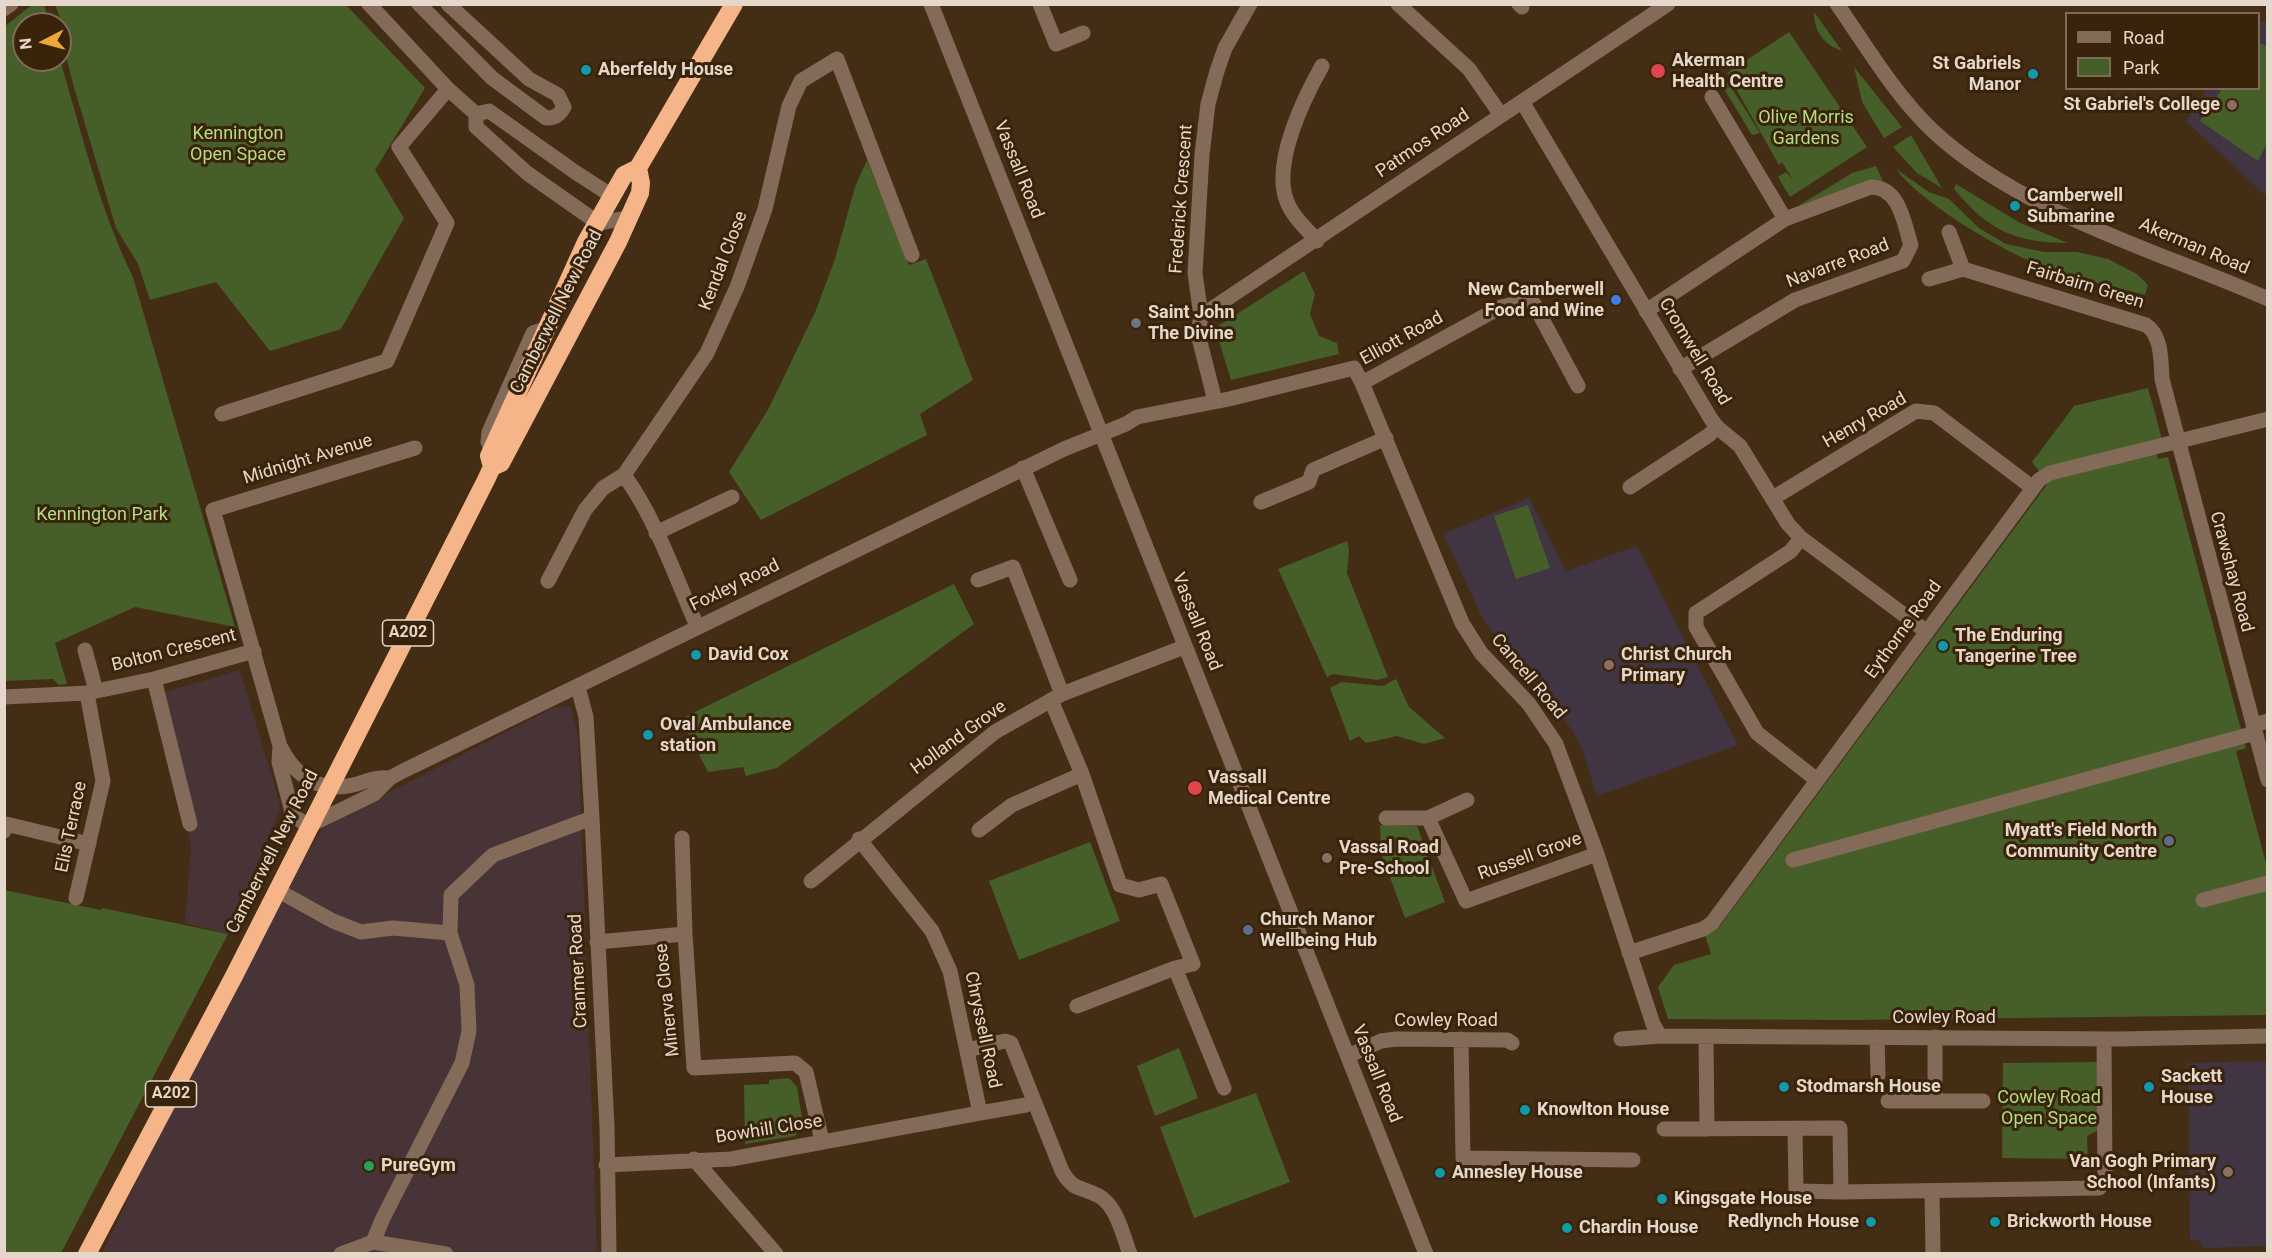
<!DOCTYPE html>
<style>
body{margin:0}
#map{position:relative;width:2272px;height:1258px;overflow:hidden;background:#442d15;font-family:Roboto,sans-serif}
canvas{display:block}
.frame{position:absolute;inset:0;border:6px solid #e5d7c9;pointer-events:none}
.legend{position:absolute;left:2065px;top:12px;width:195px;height:78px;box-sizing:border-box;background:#39230b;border:2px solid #7e6b57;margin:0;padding:8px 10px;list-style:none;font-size:18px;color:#e5d7c9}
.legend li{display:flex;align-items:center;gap:12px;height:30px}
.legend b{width:30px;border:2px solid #7e6b57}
.north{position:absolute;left:12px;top:12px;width:60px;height:60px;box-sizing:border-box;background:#39230b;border:2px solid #7e6b57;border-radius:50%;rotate:264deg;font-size:16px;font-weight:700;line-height:24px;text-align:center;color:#e5d7c9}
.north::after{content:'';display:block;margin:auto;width:21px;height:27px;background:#eca93a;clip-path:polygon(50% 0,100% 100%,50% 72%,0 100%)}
</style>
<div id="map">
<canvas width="2272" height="1258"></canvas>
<div class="frame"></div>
<ul class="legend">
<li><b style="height:8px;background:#846a58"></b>Road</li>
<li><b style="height:16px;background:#465e28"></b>Park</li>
</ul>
<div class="north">N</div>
</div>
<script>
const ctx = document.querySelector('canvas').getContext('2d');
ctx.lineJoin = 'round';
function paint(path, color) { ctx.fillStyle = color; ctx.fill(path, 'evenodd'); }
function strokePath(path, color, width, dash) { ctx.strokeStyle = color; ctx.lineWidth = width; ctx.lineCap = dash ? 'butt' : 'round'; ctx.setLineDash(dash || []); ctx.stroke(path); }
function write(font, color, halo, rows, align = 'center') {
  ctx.font = font + ' Roboto,sans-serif'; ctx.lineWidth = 6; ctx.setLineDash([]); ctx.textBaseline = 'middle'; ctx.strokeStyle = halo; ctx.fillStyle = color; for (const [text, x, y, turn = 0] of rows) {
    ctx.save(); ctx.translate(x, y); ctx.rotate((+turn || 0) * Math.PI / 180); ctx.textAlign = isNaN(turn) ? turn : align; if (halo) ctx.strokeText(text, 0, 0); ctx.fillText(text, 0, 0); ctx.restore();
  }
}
paint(new Path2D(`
 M240,670L281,808L228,934L185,923L191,847L155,695Z
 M570,706L578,735L597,1253L102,1254L162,1127L290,880L324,826L553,708Z`), '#483436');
paint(new Path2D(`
 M2259,21L2267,22V197L2186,121L2207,89L2258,88Z
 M1529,498L1566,571L1637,546L1738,745L1597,796L1582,749L1572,730L1484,621L1443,534Z
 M2267,1061V1246L2204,1248L2198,1240H2190L2188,1063Z`), '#413544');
paint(new Path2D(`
 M33,4L44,5L50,24H24V60H60C82,133 99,208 133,277L235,627L135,607L55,643L67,684L59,685L53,679L4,681V27Z
 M55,5H346L425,88L375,170L404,218L341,329L270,351L216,282L150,300L138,264L116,228L73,84L63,44L65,32Z
 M1814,12L1842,51C1823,44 1814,31 1814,12Z
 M1789,32L1867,147L1790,197L1778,177L1786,172L1793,180L1782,162L1779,165L1727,73Z
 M2259,43L2267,46V143L2258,161L2200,121L2222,89L2258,88Z
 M1854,67L1902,127L1884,138L1862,102Z
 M1724,76L1760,133L1752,135L1718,79Z
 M1911,135L1942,188L1917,173L1893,147Z
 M867,160L909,265L926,259L973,380L920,414L927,435L761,520L729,472L769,408L816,310L835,259L855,187Z
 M1876,166L1883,181L1870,180L1798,206L1852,173Z
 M1896,169L1929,192L1949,199L1979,228L2006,244L2044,252H2077L2108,259L2137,274L2148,285L2145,295C2108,285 2069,278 2035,263C1997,248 1919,201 1896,169Z
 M1956,184L2020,223L2068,243C2015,243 1988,230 1954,189Z
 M1304,271L1315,294L1310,314L1319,336L1337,343L1339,354L1231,380L1215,328Z
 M2148,388L2162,439L2154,442L2158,459L2168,457L2246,748L2236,751L2267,867V1015L1850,1020L1668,1019L1658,987L1674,965L1711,954L1705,935L1720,926L2048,483L2032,462L2074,406Z
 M1528,505L1550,568L1516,579L1494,516Z
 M1347,541L1349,550L1347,573L1388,677L1377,680L1333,674L1327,677L1278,569Z
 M954,584L974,624L777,768L746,776L743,767L708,772L681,719Z
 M1396,679L1409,707L1445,738L1424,744L1397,736L1366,743L1359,736L1350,741L1330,688L1342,682L1383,686Z
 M1380,825L1417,826L1445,902L1405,918L1381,853Z
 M1090,842L1120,921L1019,960L989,881Z
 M4,890L101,910L102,908L228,934L61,1253H5Z
 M1179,1048L1198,1098L1155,1116L1137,1066Z
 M2098,1062L2099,1130L2087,1136L2088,1159L2002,1158L2003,1063Z
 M789,1078L797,1087L803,1124L795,1136L745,1144L744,1085L769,1084V1080Z
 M1256,1093L1290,1182L1194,1218L1160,1127Z`), '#465e28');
strokePath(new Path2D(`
 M369,4L448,89L476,114V127L527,173L598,223L628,218
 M419,4L492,78L546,118C556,118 559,115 564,107L558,95L529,79L448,4
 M931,4L1426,1254
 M1040,4L1056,44L1083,33
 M1398,4L1469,69L1501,115
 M1519,4L1522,7
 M1837,4C1867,47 1895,95 1933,131C2021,213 2159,251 2268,299
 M4,9L11,4
 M1712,97L1785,219
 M1523,103L1711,419L1717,427L1740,446L1788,524L1801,538L1927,632
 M476,114L489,111L575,172L612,196
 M1949,232L1963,269
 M1317,241C1306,228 1291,215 1286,199C1273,161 1304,98 1322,66
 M1929,279L1963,269L2146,325C2162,335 2161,362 2162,379L2268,780
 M1646,311L1785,219L1871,187C1900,187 1904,224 1911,245L1903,261L1795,300L1680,369
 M1201,316L1668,4
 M1362,383L1462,623L1481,653L1529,704L1556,744L1597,854L1653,1024L1660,1036
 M1215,401L1198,334L1201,316L1195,273L1202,155L1208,104L1217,71L1225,48L1250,4
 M222,414L387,361L447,223L399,147L448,89
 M492,451L488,442L489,432L533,333L547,328
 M1023,468L1070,580
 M624,475C656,519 675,576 697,626
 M1630,487L1709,435L1717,427
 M1773,498L1916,411L1934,413L2033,488
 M1261,502L1309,482L1313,470L1386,438
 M656,533L732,497
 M1801,538L1791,551L1696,613V627L1757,733L1817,780
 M978,580L1013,567L1062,694
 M548,581L585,510L603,488L624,475L707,353L737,287L765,209L789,106L801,81L837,59L912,255
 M85,650L96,691
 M154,679L190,824
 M578,687L586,717L592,818L607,1127L609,1254
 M4,697L87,693L154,679L254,651
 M1051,700L1082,774L1120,885L1139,890L1161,884L1193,964L1175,968L1224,1088
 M2253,725L2268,721
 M280,746L279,762L293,815L308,826L374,794L390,778L403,771L1064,449L1126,424L1137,417L1229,399L1354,368L1362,383L1501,307L1527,301L1534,304L1578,386
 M390,778C375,777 368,781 353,785C319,793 295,776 280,746L213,510L415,448
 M1386,818H1428L1466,901L1597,854
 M1428,818L1467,800
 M979,830L1012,805L1082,774
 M4,831L6,824L89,844
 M682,838L685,934
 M1793,860L2255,733
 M811,881L995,732L1062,694L1184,647
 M277,890L333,921L361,932L393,928L450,933L451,895L493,855L592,818
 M76,898L103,781L87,693
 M2203,900L2268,883
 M597,942L685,934L694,1068L795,1063L806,1072L822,1141
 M1629,953L1703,929L1712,923L2039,480L2050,473L2268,419
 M1077,1006L1175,968
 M1877,1037L1878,1075
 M1935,1037V1101
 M1706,1038L1707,1129
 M1461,1039L1463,1158L1633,1160
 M1621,1039L1660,1036L2119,1039L2268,1036
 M967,1050L1005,1041L1011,1043L1062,1171C1074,1192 1081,1186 1099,1196C1117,1206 1123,1236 1130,1254
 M1348,1056L1381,1041L1396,1039L1507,1040L1512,1043
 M1888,1101H1983
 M980,1113L1026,1105
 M1664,1129L1840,1128L1841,1192L1796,1191L1795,1129
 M694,1159L776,1254
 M606,1165L731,1159L980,1113L950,971L932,931L859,839
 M1932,1191L1933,1254
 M1841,1192L2099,1188L2105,1181L2104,1039
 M341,1254L373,1242
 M446,1254L373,1242L383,1218L462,1063L469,1031L467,985L450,933`), '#846a58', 15);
strokePath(new Path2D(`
 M492,467L501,463L618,242L640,193L641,183L638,168
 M87,1254L234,976L486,480L492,467L489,456L586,242L624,175L638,168L734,4`), '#f5b589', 18);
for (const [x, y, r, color] of [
 [586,70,6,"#0f9aa8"],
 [1658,71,8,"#e0444e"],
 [2033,74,6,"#0f9aa8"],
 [2232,105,6,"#8d6e63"],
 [2015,206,6,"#0f9aa8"],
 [1616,300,6,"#3f7fe0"],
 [1136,323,6,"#6b7280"],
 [1943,646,6,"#0f9aa8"],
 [696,655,6,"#0f9aa8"],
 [1609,665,6,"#8d6e63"],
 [648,735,6,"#0f9aa8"],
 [1195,788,8,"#e0444e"],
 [2169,841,6,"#5c6f8a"],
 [1327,858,6,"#8d6e63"],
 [1248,930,6,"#5c6f8a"],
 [1784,1087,6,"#0f9aa8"],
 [2149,1087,6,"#0f9aa8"],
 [1525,1110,6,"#0f9aa8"],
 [369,1166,6,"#2e9e5b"],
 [2228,1172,6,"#8d6e63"],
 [1440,1173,6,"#0f9aa8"],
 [1662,1199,6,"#0f9aa8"],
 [1871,1222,6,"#0f9aa8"],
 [1995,1222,6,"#0f9aa8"],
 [1567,1228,6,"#0f9aa8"]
]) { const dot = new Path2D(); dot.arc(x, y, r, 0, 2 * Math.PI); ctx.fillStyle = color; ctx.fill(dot); strokePath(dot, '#39230b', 2); }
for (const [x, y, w] of [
 [408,633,51],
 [171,1094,51]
]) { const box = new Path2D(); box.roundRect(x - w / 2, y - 13, w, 26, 4.5); ctx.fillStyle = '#39230b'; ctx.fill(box); strokePath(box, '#e5d7c9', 1.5); }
write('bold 16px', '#e5d7c9', null, [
 ["A202",408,633],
 ["A202",171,1094]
]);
write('bold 18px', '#e5d7c9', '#39230b', [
 ["Akerman",1672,61],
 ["Health Centre",1672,82],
 ["St Gabriels",2021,64,"right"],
 ["Manor",2021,85,"right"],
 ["Aberfeldy House",598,70],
 ["St Gabriel's College",2220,105,"right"],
 ["Camberwell",2027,196],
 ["Submarine",2027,217],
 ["New Camberwell",1604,290,"right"],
 ["Food and Wine",1604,311,"right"],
 ["Saint John",1148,313],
 ["The Divine",1148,334],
 ["The Enduring",1955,636],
 ["Tangerine Tree",1955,657],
 ["David Cox",708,655],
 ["Christ Church",1621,655],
 ["Primary",1621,676],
 ["Oval Ambulance",660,725],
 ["station",660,746],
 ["Vassall",1208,778],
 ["Medical Centre",1208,799],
 ["Myatt's Field North",2157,831,"right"],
 ["Community Centre",2157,852,"right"],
 ["Vassal Road",1339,848],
 ["Pre-School",1339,869],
 ["Church Manor",1260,920],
 ["Wellbeing Hub",1260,941],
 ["Sackett",2161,1077],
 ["House",2161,1098],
 ["Stodmarsh House",1796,1087],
 ["Knowlton House",1537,1110],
 ["Van Gogh Primary",2216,1162,"right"],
 ["School (Infants)",2216,1183,"right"],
 ["PureGym",381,1166],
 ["Annesley House",1452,1173],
 ["Kingsgate House",1674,1199],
 ["Redlynch House",1859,1222,"right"],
 ["Brickworth House",2007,1222],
 ["Chardin House",1579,1228]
], 'left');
write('18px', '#b2dd84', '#39230b', [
 ["Olive Morris",1806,118],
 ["Gardens",1806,139],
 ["Kennington",238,134],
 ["Open Space",238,155],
 ["Kennington Park",102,515],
 ["Cowley Road",2049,1098],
 ["Open Space",2049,1119]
]);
write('18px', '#e5d7c9', '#39230b', [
 ["Patmos Road",1423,144,-34],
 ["Vassall Road",1018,170,68],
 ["Frederick Crescent",1182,199,-86],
 ["Akerman Road",2194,247,23],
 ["Kendal Close",724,261,-69],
 ["Navarre Road",1838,264,-21],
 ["Fairbairn Green",2085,286,17],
 ["Camberwell New Road",557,312,-63],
 ["Elliott Road",1402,339,-29],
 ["Cromwell Road",1694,352,59],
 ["Henry Road",1865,421,-30],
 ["Midnight Avenue",308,460,-17],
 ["Crawshay Road",2231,572,75],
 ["Foxley Road",735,586,-26],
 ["Vassall Road",1196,622,68],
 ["Eythorne Road",1904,630,-54],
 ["Bolton Crescent",174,651,-14],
 ["Cancell Road",1528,677,50],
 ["Holland Grove",959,738,-36],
 ["Elis Terrace",72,827,-78],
 ["Camberwell New Road",273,852,-63],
 ["Russell Grove",1530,857,-20],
 ["Cranmer Road",579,971,-93],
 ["Minerva Close",668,1000,-96],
 ["Cowley Road",1944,1018],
 ["Cowley Road",1446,1021],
 ["Chryssell Road",982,1030,78],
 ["Vassall Road",1376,1074,68],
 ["Bowhill Close",769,1130,-9]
]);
</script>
